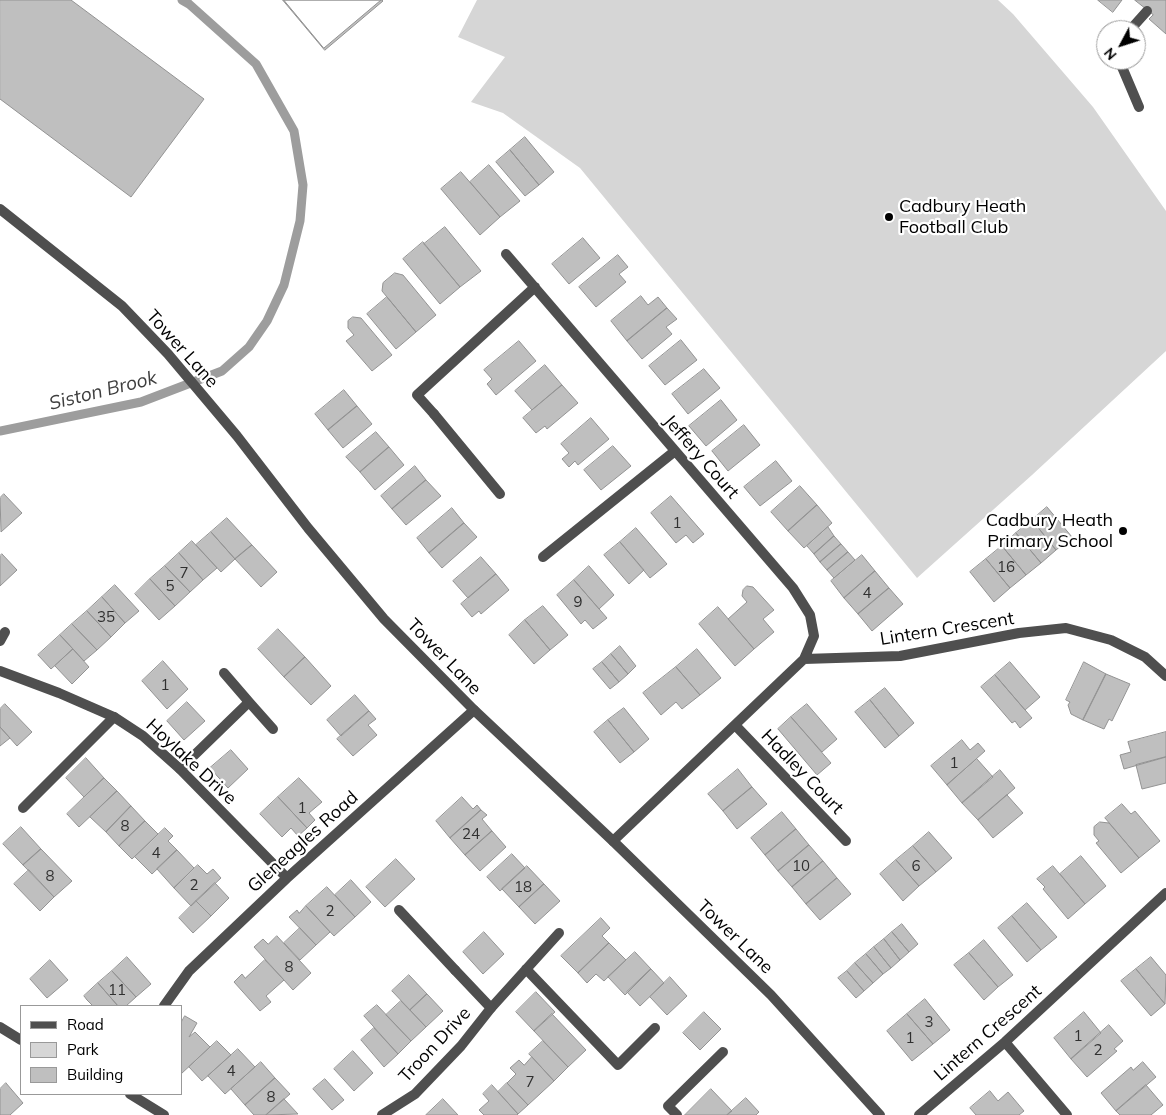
<!DOCTYPE html>
<style>
body{margin:0}
#map{position:relative;width:1166px;height:1115px;overflow:hidden;background:#fff;font-family:Mulish,sans-serif}
canvas{display:block}
.legend{position:absolute;left:20px;top:1005px;width:162px;height:90px;box-sizing:border-box;background:#fff;border:1px solid #999;margin:0;padding:6px 9px;list-style:none;font-size:15px;color:#000}
.legend li{display:flex;align-items:center;gap:10px;height:25px}
.legend b{width:25px;border:1px solid #999}
.north{position:absolute;left:1096px;top:20px;width:50px;height:50px;box-sizing:border-box;background:#fff;border:1px solid #999;border-radius:50%;rotate:230deg;font-size:14px;font-weight:700;line-height:20px;text-align:center;color:#000}
.north::after{content:'';display:block;margin:auto;width:18px;height:22px;background:#000;clip-path:polygon(50% 0,100% 100%,50% 72%,0 100%)}
</style>
<div id="map">
<canvas width="1166" height="1115"></canvas>
<ul class="legend">
<li><b style="height:6px;background:#4f4f4f"></b>Road</li>
<li><b style="height:14px;background:#d6d6d6"></b>Park</li>
<li><b style="height:14px;background:#bfbfbf"></b>Building</li>
</ul>
<div class="north">N</div>
</div>
<script>
const ctx = document.querySelector('canvas').getContext('2d');
ctx.lineJoin = 'round';
function paint(path, color) { ctx.fillStyle = color; ctx.fill(path, 'evenodd'); }
function strokePath(path, color, width, dash) { ctx.strokeStyle = color; ctx.lineWidth = width; ctx.lineCap = dash ? 'butt' : 'round'; ctx.setLineDash(dash || []); ctx.stroke(path); }
function write(font, color, halo, rows, align = 'center') {
  ctx.font = font + ' Mulish,sans-serif'; ctx.lineWidth = 4.5; ctx.setLineDash([]); ctx.textBaseline = 'middle'; ctx.strokeStyle = halo; ctx.fillStyle = color; for (const [text, x, y, turn = 0] of rows) {
    ctx.save(); ctx.translate(x, y); ctx.rotate((+turn || 0) * Math.PI / 180); ctx.textAlign = isNaN(turn) ? turn : align; if (halo) ctx.strokeText(text, 0, 0); ctx.fillText(text, 0, 0); ctx.restore();
  }
}
paint(new Path2D(`
 M477,0H998L1013,14L1093,107L1166,211V351L1032,475L917,578L580,168L503,113L471,102L505,57L458,37Z`), '#d6d6d6');
strokePath(new Path2D(`
 M0,431L141,402L222,371L249,347L267,321L284,285L300,221L303,185L294,131L256,64L189,4L182,0`), '#9d9d9d', 9);
const building = new Path2D(`
 M0,0H71L204,99L131,197L0,99Z
 M283,0H382L383,1L325,50Z
 M284,0H381L324,48Z
 M1098,0H1122L1113,12Z
 M1135,0H1166V34L1149,19L1153,15Z
 M525,137L554,172L539,185L510,150Z
 M510,150L539,185L525,196L496,162Z
 M489,165L520,201L500,217L470,182Z
 M461,172L500,217L480,235L441,189Z
 M445,227L481,271L460,287L424,244Z
 M583,238L600,258L569,284L552,264Z
 M423,242L460,287L440,304L403,259Z
 M618,255L628,267L619,274L626,282L596,307L579,287Z
 M395,273L403,275L436,315L416,332L382,291L383,283Z
 M641,296L648,305L658,297L667,308L627,341L611,321Z
 M387,297L416,332L396,349L367,314Z
 M667,308L677,319L666,327L672,334L642,359L627,341Z
 M353,317L361,318L392,355L372,371L346,341L354,335L348,328V321Z
 M681,340L697,360L665,385L649,366Z
 M519,341L536,361L496,395L487,384L492,379L484,370Z
 M545,365L562,385L532,410L515,391Z
 M704,369L720,388L688,414L672,394Z
 M562,385L578,403L547,429L545,426L536,433L523,418Z
 M344,390L357,406L328,430L315,414Z
 M721,400L737,420L706,446L689,426Z
 M357,406L372,424L343,448L328,430Z
 M591,418L609,439L578,465L575,461L569,467L562,459L569,453L561,444Z
 M744,425L760,445L728,471L712,451Z
 M376,432L389,447L360,472L346,457Z
 M613,446L631,466L601,490L584,470Z
 M389,447L404,465L375,490L360,472Z
 M776,461L792,481L760,506L744,487Z
 M415,466L426,480L392,509L381,496Z
 M426,480L441,496L406,525L392,509Z
 M800,486L817,505L788,531L771,512Z
 M4,494L22,513L1,532L0,498Z
 M671,496L704,534L693,543L686,535L676,543L651,513Z
 M817,505L832,523L804,548L788,531Z
 M1047,507L1072,537L1056,550L1032,520Z
 M452,508L464,523L429,553L417,538Z
 M227,518L252,545L235,559L211,532Z
 M1032,520L1056,550L1041,563L1016,533Z
 M464,523L477,537L442,568L429,553Z
 M828,527L834,536L814,554L807,546Z
 M636,528L667,564L650,578L620,542Z
 M211,532L235,559L221,572L196,545Z
 M1016,533L1041,563L1026,575L1002,546Z
 M834,536L841,544L820,562L814,554Z
 M192,541L217,568L203,580L179,553Z
 M620,542L644,570L629,584L604,555Z
 M841,544L848,552L827,570L820,562Z
 M252,545L277,572L261,587L235,559Z
 M1002,546L1026,575L1010,588L986,559Z
 M848,552L855,560L834,578L827,570Z
 M179,553L203,580L190,592L165,566Z
 M2,554L17,570L0,586V556Z
 M862,555L875,571L844,598L831,581Z
 M481,557L496,574L468,598L453,581Z
 M986,559L1010,588L994,602L970,572Z
 M165,566L190,592L175,606L150,579Z
 M589,566L614,595L599,609L574,580Z
 M875,571L889,588L858,614L844,598Z
 M496,574L509,590L481,614L479,611L472,617L461,604Z
 M150,579L175,606L159,620L135,594Z
 M574,580L607,618L593,629L585,620L581,624L557,595Z
 M115,585L139,611L125,623L102,597Z
 M747,586L753,587L774,610L763,619L774,632L754,649L728,619L747,602L742,596L743,590Z
 M889,588L903,604L872,631L858,614Z
 M102,597L125,623L111,637L87,611Z
 M543,606L568,635L550,650L525,620Z
 M718,607L754,649L735,666L699,624Z
 M87,611L111,637L97,650L72,624Z
 M525,620L550,650L534,664L509,635Z
 M72,624L97,650L84,661L60,635Z
 M278,629L305,657L284,677L258,649Z
 M60,635L73,649L51,669L38,655Z
 M620,646L636,666L628,674L611,654Z
 M73,649L89,667L72,684L55,666Z
 M697,649L721,678L700,695L676,667Z
 M611,654L628,674L619,682L602,662Z
 M305,657L331,686L311,705L284,677Z
 M163,661L188,689L167,709L142,681Z
 M602,662L619,682L610,689L593,669Z
 M1010,662L1040,697L1025,710L995,675Z
 M1084,662L1106,674L1083,720L1071,714L1068,705L1070,702L1066,700Z
 M676,667L700,695L682,709L676,702L661,715L643,693Z
 M1106,674L1130,684L1112,721L1109,719L1104,729L1083,720Z
 M995,675L1032,718L1020,728L1015,721L1012,723L981,687Z
 M885,688L914,723L899,736L870,700Z
 M355,695L369,711L341,736L327,720Z
 M870,700L899,736L885,748L855,712Z
 M187,702L205,721L184,740L167,721Z
 M5,704L32,732L17,746L0,727V709Z
 M807,704L837,739L822,752L791,717Z
 M624,708L649,739L634,752L608,720Z
 M369,711L376,719L368,725L377,735L353,756L337,739Z
 M791,717L831,763L817,775L778,729Z
 M608,720L634,752L620,763L594,732Z
 M0,727L10,738L0,746Z
 M1166,732V757L1124,769L1120,755L1131,752L1128,742Z
 M962,740L970,750L978,743L985,751L947,785L931,766Z
 M231,750L248,769L228,788L210,768Z
 M1166,757V783L1142,789L1136,765Z
 M86,758L104,778L84,797L66,778Z
 M977,759L993,777L962,803L947,785Z
 M738,769L752,787L723,811L708,794Z
 M1000,770L1015,788L978,820L962,803Z
 M104,778L117,791L79,827L67,814Z
 M299,778L322,802L309,813L315,820L307,828L278,797Z
 M752,787L767,804L737,829L723,811Z
 M117,791L131,806L106,832L90,817Z
 M1007,795L1023,813L993,838L978,820Z
 M278,797L307,828L298,836L291,828L282,837L260,814Z
 M462,797L473,809L477,805L481,810L450,838L436,821Z
 M1122,804L1131,814L1135,811L1160,841L1139,858L1105,818Z
 M131,806L145,821L119,846L106,832Z
 M481,810L487,815L482,819L492,831L465,855L450,838Z
 M782,812L796,829L765,855L751,838Z
 M145,821L158,834L132,859L119,846Z
 M1100,822L1109,823L1139,858L1121,873L1096,843L1099,841L1094,835V827Z
 M21,827L41,849L23,865L3,844Z
 M165,828L173,836L168,841L177,850L152,874L135,857Z
 M796,829L809,845L778,871L765,855Z
 M492,831L506,847L480,871L465,855Z
 M929,832L952,858L936,872L913,846Z
 M809,845L823,861L792,887L778,871Z
 M913,846L936,872L919,886L896,860Z
 M41,849L72,881L54,897L23,865Z
 M177,850L194,868L174,888L157,869Z
 M512,854L525,868L500,891L487,877Z
 M1081,856L1106,886L1085,904L1060,874Z
 M396,859L415,879L385,907L366,887Z
 M896,860L919,886L903,901L880,874Z
 M823,861L837,878L806,904L792,887Z
 M198,865L207,874L213,869L221,878L191,906L174,888Z
 M527,866L544,884L519,907L502,889Z
 M1053,866L1085,904L1068,919L1043,889L1045,887L1037,879Z
 M29,870L54,897L40,911L14,884Z
 M837,878L851,894L820,920L806,904Z
 M351,880L371,902L355,917L335,895Z
 M215,883L229,898L211,916L196,901Z
 M544,884L560,901L535,924L519,907Z
 M327,887L355,917L334,936L306,906Z
 M196,901L211,916L193,933L179,918Z
 M1027,903L1057,937L1041,950L1012,916Z
 M306,906L330,932L316,945L289,917L297,910L299,913Z
 M1012,916L1041,950L1027,962L998,928Z
 M601,918L610,928L602,936L609,943L578,973L561,956Z
 M902,924L918,944L909,952L892,932Z
 M300,928L316,945L300,960L284,943Z
 M484,932L504,954L483,974L463,952Z
 M892,932L909,952L900,960L884,939Z
 M277,936L311,973L293,990L254,947L263,939L268,944Z
 M884,939L900,960L891,968L874,947Z
 M984,940L1013,975L998,987L969,953Z
 M609,943L626,960L604,981L596,974L587,983L578,973Z
 M874,947L891,968L883,974L866,954Z
 M635,952L651,969L625,995L608,977Z
 M969,953L998,987L984,1000L954,965Z
 M866,954L883,974L873,983L855,963Z
 M127,957L151,984L136,997L112,971Z
 M1151,957L1166,975L1165,1004L1136,969Z
 M50,960L68,980L47,998L30,979Z
 M265,960L284,980L266,996L271,1002L260,1011L234,982L242,974L245,978Z
 M855,963L873,983L864,991L847,971Z
 M651,969L664,983L640,1006L627,992Z
 M1136,969L1165,1004L1151,1016L1121,981Z
 M112,971L136,997L126,1006H118L98,983Z
 M847,971L864,991L856,998L838,978Z
 M409,975L427,994L410,1010L392,991Z
 M670,977L687,996L667,1015L650,997Z
 M98,983L118,1006H93L87,1000L84,996Z
 M536,992L555,1012L534,1031L516,1012Z
 M427,994L443,1011L426,1027L410,1010Z
 M925,999L950,1030L933,1044L907,1014Z
 M401,1001L426,1027L411,1041L386,1015Z
 M377,1005L411,1041L398,1054L364,1016Z
 M704,1012L721,1029L700,1050L683,1033Z
 M1084,1012L1101,1033L1071,1059L1054,1038Z
 M552,1014L586,1050L568,1067L534,1031Z
 M907,1014L933,1044L912,1061L887,1031Z
 M185,1016L197,1023L189,1037L195,1032L210,1047L181,1074V1023Z
 M1109,1025L1123,1041L1114,1049L1117,1051L1087,1077L1071,1059Z
 M374,1028L398,1054L384,1067L361,1040Z
 M217,1041L231,1055L202,1081L189,1067Z
 M543,1041L568,1067L554,1081L529,1054Z
 M238,1049L255,1067L225,1094L208,1076Z
 M353,1051L373,1073L354,1091L334,1069Z
 M532,1057L554,1081L528,1105L507,1083L516,1074L510,1068L519,1060L524,1065Z
 M261,1062L275,1078L245,1105L231,1089Z
 M1143,1062L1156,1077L1116,1111L1101,1093L1131,1067L1133,1070Z
 M275,1078L290,1094L266,1115H254L245,1105Z
 M325,1079L344,1100L332,1110L313,1089Z
 M6,1083L23,1103L10,1115H0V1089Z
 M507,1083L528,1105L518,1114L498,1092Z
 M492,1085L518,1114L517,1115H484L479,1110L489,1101L483,1094Z
 M1146,1085L1163,1105L1151,1115H1120L1116,1111Z
 M711,1089L732,1111L727,1115H685Z
 M990,1091L998,1101L1008,1092L1024,1111L1019,1115H976L970,1108Z
 M746,1098L759,1112L756,1115H727Z
 M284,1099L298,1114L266,1115Z
 M443,1099L458,1115H426Z`);
paint(building, '#bfbfbf');
strokePath(building, '#939393', 1);
strokePath(new Path2D(`
 M1130,30L1147,11
 M1121,60L1122,67L1139,107
 M434,414L500,494
 M224,673L249,702
 M180,769L249,702L273,729
 M23,808L114,717
 M399,910L455,970
 M526,969L618,1065L655,1028
 M491,1008L559,933
 M677,1115L668,1106L723,1052`), '#4f4f4f', 10);
strokePath(new Path2D(`
 M506,254L793,588L810,615L814,636L804,659
 M434,414L417,395L535,287
 M543,557L675,451
 M0,641L5,632
 M0,671L59,693L114,717L143,736L180,769L287,878
 M735,725L846,841
 M613,841L804,659L900,656L1019,633L1066,628L1111,640L1145,657L1166,676
 M164,1006L189,971L287,878L474,710
 M0,1027L21,1040
 M1005,1042L1067,1115
 M130,1094L164,1115
 M382,1115L415,1094L461,1046L491,1008L455,970
 M919,1115L1005,1042L1166,893`), '#4f4f4f', 10);
strokePath(new Path2D(`
 M0,209L122,306L168,354L237,436L308,528L384,619L474,710L613,841L771,995L880,1115`), '#4f4f4f', 10);
for (const [x, y, r, color] of [
 [889,217,5,"#000"],
 [1123,531,5,"#000"]
]) { const dot = new Path2D(); dot.arc(x, y, r, 0, 2 * Math.PI); ctx.fillStyle = color; ctx.fill(dot); strokePath(dot, '#fff', 2); }
write('15px', '#303030', null, [
 ["1",677,523],
 ["16",1006,567],
 ["7",184,573],
 ["5",170,586],
 ["4",867,593],
 ["9",578,602],
 ["35",106,617],
 ["1",165,685],
 ["1",954,763],
 ["1",302,808],
 ["8",125,826],
 ["24",471,834],
 ["4",156,853],
 ["10",801,866],
 ["6",916,866],
 ["8",50,876],
 ["2",194,885],
 ["18",523,887],
 ["2",330,911],
 ["8",289,967],
 ["11",117,990],
 ["3",929,1022],
 ["1",1078,1036],
 ["1",910,1038],
 ["2",1098,1050],
 ["4",231,1071],
 ["7",530,1082],
 ["8",271,1097]
]);
write('18px', '#000', '#fff', [
 ["Cadbury Heath",899,207],
 ["Football Club",899,228],
 ["Cadbury Heath",1113,521,"right"],
 ["Primary School",1113,542,"right"]
], 'left');
write('18px', '#000', '#fff', [
 ["Tower Lane",182,349,48],
 ["Jeffery Court",701,457,49],
 ["Lintern Crescent",947,629,-9],
 ["Tower Lane",444,657,46],
 ["Hoylake Drive",191,762,43],
 ["Hadley Court",802,772,46],
 ["Gleneagles Road",303,842,-42],
 ["Tower Lane",735,937,44],
 ["Lintern Crescent",988,1033,-41],
 ["Troon Drive",435,1045,-47]
]);
write('italic 19px', '#3e3e3e', '#fff', [
 ["Siston Brook",103,391,-14]
]);
</script>
